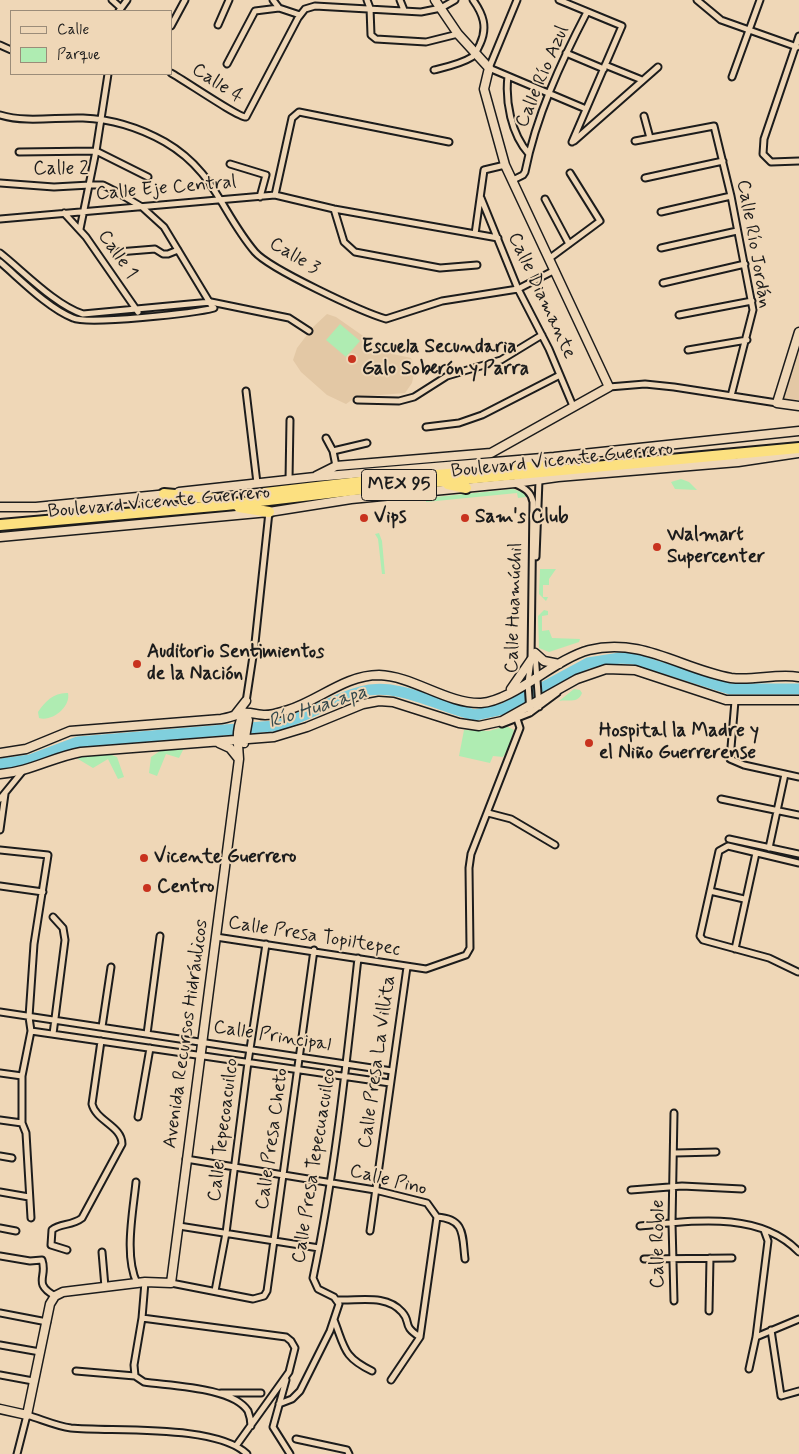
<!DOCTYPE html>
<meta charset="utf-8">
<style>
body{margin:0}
#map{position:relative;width:799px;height:1454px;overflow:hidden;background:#efd7b7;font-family:Mynerve,sans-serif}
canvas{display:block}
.legend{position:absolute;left:10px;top:10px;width:162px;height:65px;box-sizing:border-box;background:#efd7b7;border:1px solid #9b8c79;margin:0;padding:6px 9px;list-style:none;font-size:15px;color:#1c1c1c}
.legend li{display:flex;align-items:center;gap:10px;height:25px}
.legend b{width:25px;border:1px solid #9b8c79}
</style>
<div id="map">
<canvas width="799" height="1454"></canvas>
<ul class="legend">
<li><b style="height:6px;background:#efd7b7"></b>Calle</li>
<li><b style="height:14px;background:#afecb2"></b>Parque</li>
</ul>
</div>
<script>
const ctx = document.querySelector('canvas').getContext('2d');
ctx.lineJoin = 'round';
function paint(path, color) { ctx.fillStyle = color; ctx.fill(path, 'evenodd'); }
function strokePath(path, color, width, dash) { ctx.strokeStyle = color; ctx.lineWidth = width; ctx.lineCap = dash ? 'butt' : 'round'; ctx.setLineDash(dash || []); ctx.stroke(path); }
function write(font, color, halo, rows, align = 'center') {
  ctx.font = font + ' Mynerve,sans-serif'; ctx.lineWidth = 4; ctx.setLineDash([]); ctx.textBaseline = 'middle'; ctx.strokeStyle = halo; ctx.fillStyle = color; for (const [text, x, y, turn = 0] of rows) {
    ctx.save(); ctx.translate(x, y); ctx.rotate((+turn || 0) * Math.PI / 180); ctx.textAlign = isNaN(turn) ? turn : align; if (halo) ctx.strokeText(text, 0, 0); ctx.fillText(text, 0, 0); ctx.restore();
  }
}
paint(new Path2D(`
 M327,314L336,317L376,345L393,354L411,358L415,368L412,383L405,393L356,397L346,404L327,395L301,372L293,360L297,348L313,327Z
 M796,353H799V400L782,399Z`), '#e3c8a5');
paint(new Path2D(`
 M340,324L360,341L346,357L326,340Z
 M681,479L689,482L697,490L675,489L671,482Z
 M513,489L524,493L526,497L518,498L517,493L426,502V498Z
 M379,533L382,541L385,574H382L378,539L375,534Z
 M540,569H556L549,579V585H543V597H548L546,601L539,594Z
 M544,610L548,611V615L542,616V631L549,630L552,638L580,639L579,642L549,652L539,648L538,616Z
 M574,689L580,690L582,693C578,704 569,699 559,701Z
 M68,693C71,707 52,722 39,718L38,712C45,701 55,692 68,693Z
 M506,726L514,730L508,749L503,757L493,756L490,763L459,756L464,730L489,731Z
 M184,748L179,758L166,754L157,776L149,773L151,757L163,749Z
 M107,753L117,757L124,777L118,779L108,759L93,768L78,759L79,756Z`), '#afecb2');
strokePath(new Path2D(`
 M0,764L30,760L78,742L274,726C304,719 330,700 360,692C397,681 439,707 475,715L503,709L588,663L620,658L634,659L730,689H799`), '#80cfdd', 11);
const street = new Path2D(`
 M112,0L121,8
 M273,0L279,8L300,15
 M367,0L370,8L371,35L376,39L426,42L458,34
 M400,0L404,10
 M517,0L489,68L586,109
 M559,0L622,26L572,142
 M697,0L721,20L797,47
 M119,11L127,0
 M218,25L229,0
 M171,26L185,0
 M799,36L764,139L763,154L771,162L799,161
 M0,45L11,50
 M566,53L604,69
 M227,64L255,11L279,8
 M605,65L642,80
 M434,70C446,67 461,64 472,57C476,54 478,48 480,44C488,27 483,14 473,0
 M171,73C184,80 239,118 246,117L298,18L305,9L315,6L421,12L441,8L455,0
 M508,76C505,101 511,134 529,154
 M732,77L760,0
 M0,115C26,123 56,117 83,118C112,119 140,128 165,142C215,171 221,212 255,252C270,269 362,312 386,319L442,301L518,289L555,270
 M644,116L650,138
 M574,141L658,67
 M635,141L714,126L731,196L753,310L731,396
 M19,152L96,151L148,177
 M230,164L266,175L260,197
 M645,178L723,161
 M513,180L523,175L525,172C536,116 561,62 587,12
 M0,183L54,187L90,185H103L115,191L142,207L164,227L213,308
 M275,195L292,118L299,112L449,142
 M481,198L518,289L549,349L573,406
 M545,199L569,244
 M334,209L344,242L355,252L440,268L477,265
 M661,212L731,196
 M64,213L86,237L138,312
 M0,219L275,195L334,209L498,238
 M80,229L96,151L108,74
 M475,234L484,170L505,165
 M661,248L737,231
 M118,252L155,249L163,254H168L178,250
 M0,253C23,271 55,305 83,314L211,302L289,318L309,331
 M550,258L600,221L570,173
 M0,262C21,280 48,308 73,318C88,325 196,313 214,308
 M663,283L745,264
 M679,315L752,301
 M688,350L747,340
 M609,387L645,384L674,387L777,403
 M246,391L257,483
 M357,400L399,401L414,397L447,376L501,360L542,335
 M426,427L459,423L482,415L560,375
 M326,438L333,451L336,466
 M333,451L367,443
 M289,480L290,420
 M515,484C525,488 531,492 533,502L531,660L528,683L530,713
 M536,557L539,480
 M535,653L539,707
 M735,701L730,759L744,765L799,777
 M246,702L255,643L269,512
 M502,724L530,713L557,693
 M0,799L22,772
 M721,799L799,815
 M488,813L511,819L555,845
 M0,830L5,794
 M729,839L799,854
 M769,848L785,774
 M0,850L48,855L34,944L29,1017L31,1031L22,1076V1123L26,1133L31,1218
 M0,886L43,892
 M710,891L744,899
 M216,937L426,969L466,955L470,948L469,868L471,854L520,728L517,719
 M735,949L756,853
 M798,972L769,958L703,940L700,936L719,851L728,846L799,863
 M0,1012L392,1071
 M102,1027L111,967
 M31,1031L390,1083
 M53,1034L65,940L63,928L53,917
 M147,1034L160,936
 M0,1073L22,1076
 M674,1113L672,1223L674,1301
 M138,1117L150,1048
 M0,1120L22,1123
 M675,1153L716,1152
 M0,1156L12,1158
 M186,1159L375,1190L427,1203L437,1217L420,1337L391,1380
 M136,1182C133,1212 124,1256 137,1283
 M631,1190L682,1186L742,1189
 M0,1192L29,1197
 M437,1217C466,1219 462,1236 465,1259
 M179,1226L319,1248
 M640,1226C692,1221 759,1210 799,1252
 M0,1228L16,1231
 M370,1231L407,967
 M67,1250L51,1245L52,1230C60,1223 72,1226 82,1218L122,1144C122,1126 96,1121 92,1104L101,1041
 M102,1252L105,1287
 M0,1256L30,1261L42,1260C48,1277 32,1283 55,1296
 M644,1259L732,1258
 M171,1283L253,1299L264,1296L267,1291L314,950
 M215,1291L226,1233L248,1062L266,944
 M338,1300C360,1301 386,1294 402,1312C412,1323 401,1325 420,1337
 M709,1311L710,1258
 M0,1313L47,1322
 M142,1318L286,1337L291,1341L295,1348L289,1372L236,1446
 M334,1320C345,1348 343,1357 372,1371
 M771,1330L781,1396L799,1391
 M756,1337L799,1319
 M0,1345L40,1352
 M749,1369L756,1337L768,1241L764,1230
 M76,1371L135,1376L144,1382C170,1386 233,1387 248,1411C250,1416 251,1421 251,1426
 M0,1375L33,1381
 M135,1376L134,1365L142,1318L145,1282
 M286,1380L273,1427L290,1454
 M221,1393H261
 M279,1404L292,1399L300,1391L330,1331L339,1304L334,1297L318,1289L313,1278C335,1173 346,1066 358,958
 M296,1439L347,1450L349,1454
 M17,1454L27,1415C41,1419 56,1426 71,1428C114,1432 216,1424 247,1454`);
const secondary = new Path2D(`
 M799,332L777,403L799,406
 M316,476L336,466L491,453L609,387L505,165L484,89L489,68L458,34L435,0
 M179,492L315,477L554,457L799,431
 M0,507H36L168,494
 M0,537L269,512L351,499L515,483L558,477L738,462L798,453
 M535,653L544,661L559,664
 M511,689L531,660
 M235,715L246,701
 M219,743L230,748L238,758
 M244,743L248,720L245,713
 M0,753L26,749L70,731L221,719C229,718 235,715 243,713C250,712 258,715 265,715C273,715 281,712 288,710C318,701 345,675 379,675C413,676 447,704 481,703C513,701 555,659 589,650C642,637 681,669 731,678C754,681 777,673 799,677
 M0,774C29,772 53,757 81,752L274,737L307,727L363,704L379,701L393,702L459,723L479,726L502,721L577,679L606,669L635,670L726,700H799
 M0,1409L27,1415L50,1304L55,1296L63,1292L145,1282L171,1283L239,759C238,743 235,726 245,713`);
const highway = new Path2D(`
 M448,484L466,488
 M265,493L377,480L554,465
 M164,494L219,499
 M239,507L269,512
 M0,525L226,505L379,487L799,448`);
strokePath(street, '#1c1c1c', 9);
strokePath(secondary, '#1c1c1c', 11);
strokePath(highway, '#1c1c1c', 14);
strokePath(street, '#efd7b7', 5);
strokePath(secondary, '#efd7b7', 8);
strokePath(highway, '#fce080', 10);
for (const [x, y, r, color] of [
 [352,359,5,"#c8321e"],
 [364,518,5,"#c8321e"],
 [465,518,5,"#c8321e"],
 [657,547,5,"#c8321e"],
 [137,664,5,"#c8321e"],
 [589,743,5,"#c8321e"],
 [144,858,5,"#c8321e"],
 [147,888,5,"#c8321e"]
]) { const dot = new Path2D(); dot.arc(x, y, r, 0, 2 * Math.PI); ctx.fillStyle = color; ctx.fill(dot); strokePath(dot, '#efd7b7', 2); }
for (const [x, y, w] of [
 [399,485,75]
]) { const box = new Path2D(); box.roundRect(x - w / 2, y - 15.5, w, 31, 4); ctx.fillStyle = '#efd7b7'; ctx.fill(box); strokePath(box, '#1c1c1c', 1); }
write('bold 18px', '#1c1c1c', null, [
 ["MEX 95",399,485]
]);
write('19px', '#1c1c1c', '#efd7b7', [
 ["Calle Río Azul",543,77,-67],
 ["Calle 4",217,84,33],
 ["Calle 2",61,170],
 ["Calle Eje Central",166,189,-5],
 ["Calle Río Jordán",753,244,80],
 ["Calle 1",117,255,55],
 ["Calle 3",294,257,31],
 ["Calle Diamante",541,296,65],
 ["Boulevard Vicente Guerrero",562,461,-6],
 ["Boulevard Vicente Guerrero",159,503,-5],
 ["Calle Huamúchil",515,608,-88],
 ["Calle Presa Topiltepec",314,937,9],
 ["Avenida Recursos Hidráulicos",187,1034,-82],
 ["Calle Principal",272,1037,9],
 ["Calle Presa La Villita",378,1062,-82],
 ["Calle Tepecoacuilco",224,1130,-83],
 ["Calle Presa Cheto",273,1139,-82],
 ["Calle Presa Tepecuacuilco",315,1166,-81],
 ["Calle Pino",388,1181,14],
 ["Calle Roble",659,1244,-90]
]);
write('bold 19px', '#1c1c1c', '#efd7b7', [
 ["Escuela Secundaria",362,348],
 ["Galo Soberón y Parra",362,370],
 ["Vips",374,518],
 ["Sam's Club",475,518],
 ["Walmart",667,536],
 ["Supercenter",667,558],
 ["Auditorio Sentimientos",147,653],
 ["de la Nación",147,675],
 ["Hospital la Madre y",599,732],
 ["el Niño Guerrerense",599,754],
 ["Vicente Guerrero",154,858],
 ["Centro",157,888]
], 'left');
write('italic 20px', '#35494c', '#efd7b7', [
 ["Río Huacapa",318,708,-18]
]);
</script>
